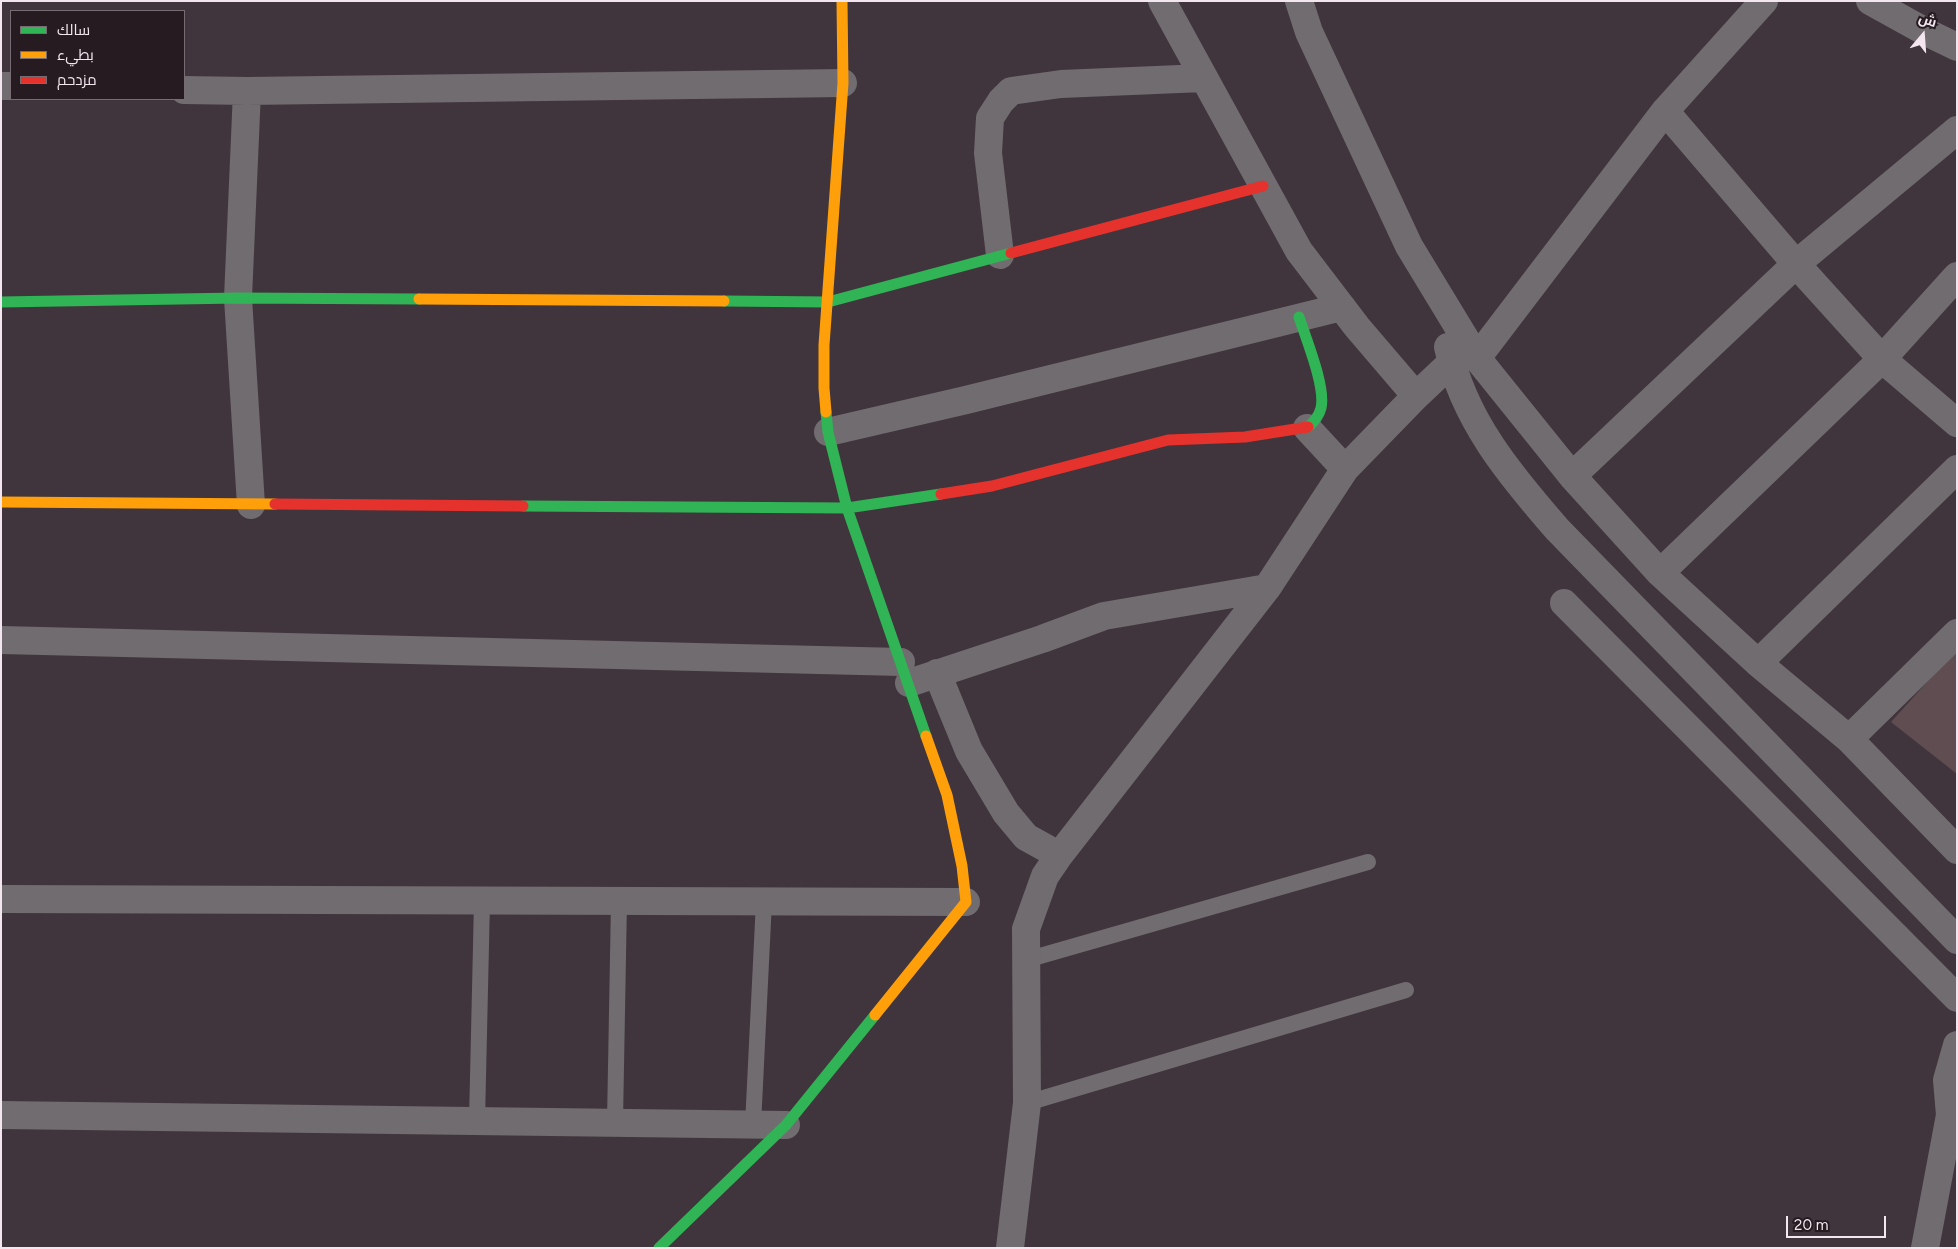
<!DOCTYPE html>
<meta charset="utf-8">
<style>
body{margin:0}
#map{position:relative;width:1958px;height:1249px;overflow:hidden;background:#40353c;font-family:Figtree,Cairo,sans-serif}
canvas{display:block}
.frame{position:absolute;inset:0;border:2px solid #f4e6ef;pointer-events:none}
.legend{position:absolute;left:10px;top:10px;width:175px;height:90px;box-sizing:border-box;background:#251b21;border:1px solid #786c73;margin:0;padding:6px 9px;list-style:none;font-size:15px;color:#f4e6ef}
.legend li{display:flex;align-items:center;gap:10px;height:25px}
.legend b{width:25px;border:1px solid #786c73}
.north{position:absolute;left:1898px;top:10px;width:50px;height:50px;-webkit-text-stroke:4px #251b21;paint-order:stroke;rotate:18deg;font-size:14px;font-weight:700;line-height:20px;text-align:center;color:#f4e6ef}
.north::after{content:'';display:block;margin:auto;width:18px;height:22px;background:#f4e6ef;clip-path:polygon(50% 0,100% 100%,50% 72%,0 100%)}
.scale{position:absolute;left:1786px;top:1216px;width:100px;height:22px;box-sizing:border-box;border:2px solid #f4e6ef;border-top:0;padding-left:6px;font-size:15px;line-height:18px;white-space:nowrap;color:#f4e6ef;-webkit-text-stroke:4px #251b21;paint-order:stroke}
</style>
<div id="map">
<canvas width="1958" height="1249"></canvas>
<div class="frame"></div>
<ul class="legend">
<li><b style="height:6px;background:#30b455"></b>سالك</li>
<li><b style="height:6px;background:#ff9f0a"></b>بطيء</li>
<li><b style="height:6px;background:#e5322d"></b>مزدحم</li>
</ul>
<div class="north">ش</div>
<div class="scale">20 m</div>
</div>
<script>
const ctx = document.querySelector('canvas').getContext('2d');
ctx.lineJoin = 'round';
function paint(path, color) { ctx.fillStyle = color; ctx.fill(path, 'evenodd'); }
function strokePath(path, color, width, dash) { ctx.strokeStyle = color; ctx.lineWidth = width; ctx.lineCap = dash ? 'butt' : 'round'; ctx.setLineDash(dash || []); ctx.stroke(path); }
paint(new Path2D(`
 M1957,649V774L1891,722Z`), '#604d52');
strokePath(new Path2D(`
 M1026,960L1368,862
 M1027,1103L1406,990
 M477,1121L482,901
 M615,1122L619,901
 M753,1125L764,901`), '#706c70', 16);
strokePath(new Path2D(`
 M1162,1L1299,251L1357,327L1416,396
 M1299,1L1309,32L1409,246L1477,358L1572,476L1660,573L1758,663L1849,739L1957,850
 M1870,1L1926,32L1957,47
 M1,86H11
 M184,90L247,91L843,83
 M247,91L238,298L251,505
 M1665,111L1796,264L1882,359L1957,423
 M1000,255L988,153L990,118L1001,101L1011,91L1061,84L1203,78
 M1448,347C1463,419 1510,475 1557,529L1957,940
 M1477,358L1665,111L1764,1
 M1307,428L1345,469
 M828,432L966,400L1342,307
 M1572,476L1796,264L1957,130
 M1660,573L1882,359L1957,276
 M1564,603L1957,998
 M1,640L901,662
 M1758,663L1957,469
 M937,673L969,751L1006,813L1026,837L1046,848L1058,857
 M909,683L1042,639L1104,616L1267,588
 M1849,739L1957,633
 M1,899L966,902
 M1,1115L786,1125
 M1010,1248L1027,1103L1026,929L1045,876L1058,857L1267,588L1345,469L1416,396L1451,363
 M1925,1248L1950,1115L1947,1080L1957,1045`), '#706c70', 28);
strokePath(new Path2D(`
 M724,301L828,302L1011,253
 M1,302L238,298L419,299
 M1299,317C1306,339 1326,387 1321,408C1319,416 1314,422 1308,427
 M826,412L828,432L847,508L926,736
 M523,506L847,508L941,494
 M659,1248L786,1125L875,1015`), '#30b455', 11);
strokePath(new Path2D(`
 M419,299L724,301
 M826,412L824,388V345L843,83L842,1
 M1,502L275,504
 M875,1015L966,902L962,866L947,795L926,736`), '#ff9f0a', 11);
strokePath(new Path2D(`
 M1011,253L1263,186
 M941,494L992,486L1168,440L1245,437L1308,427
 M275,504L523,506`), '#e5322d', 11);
</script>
